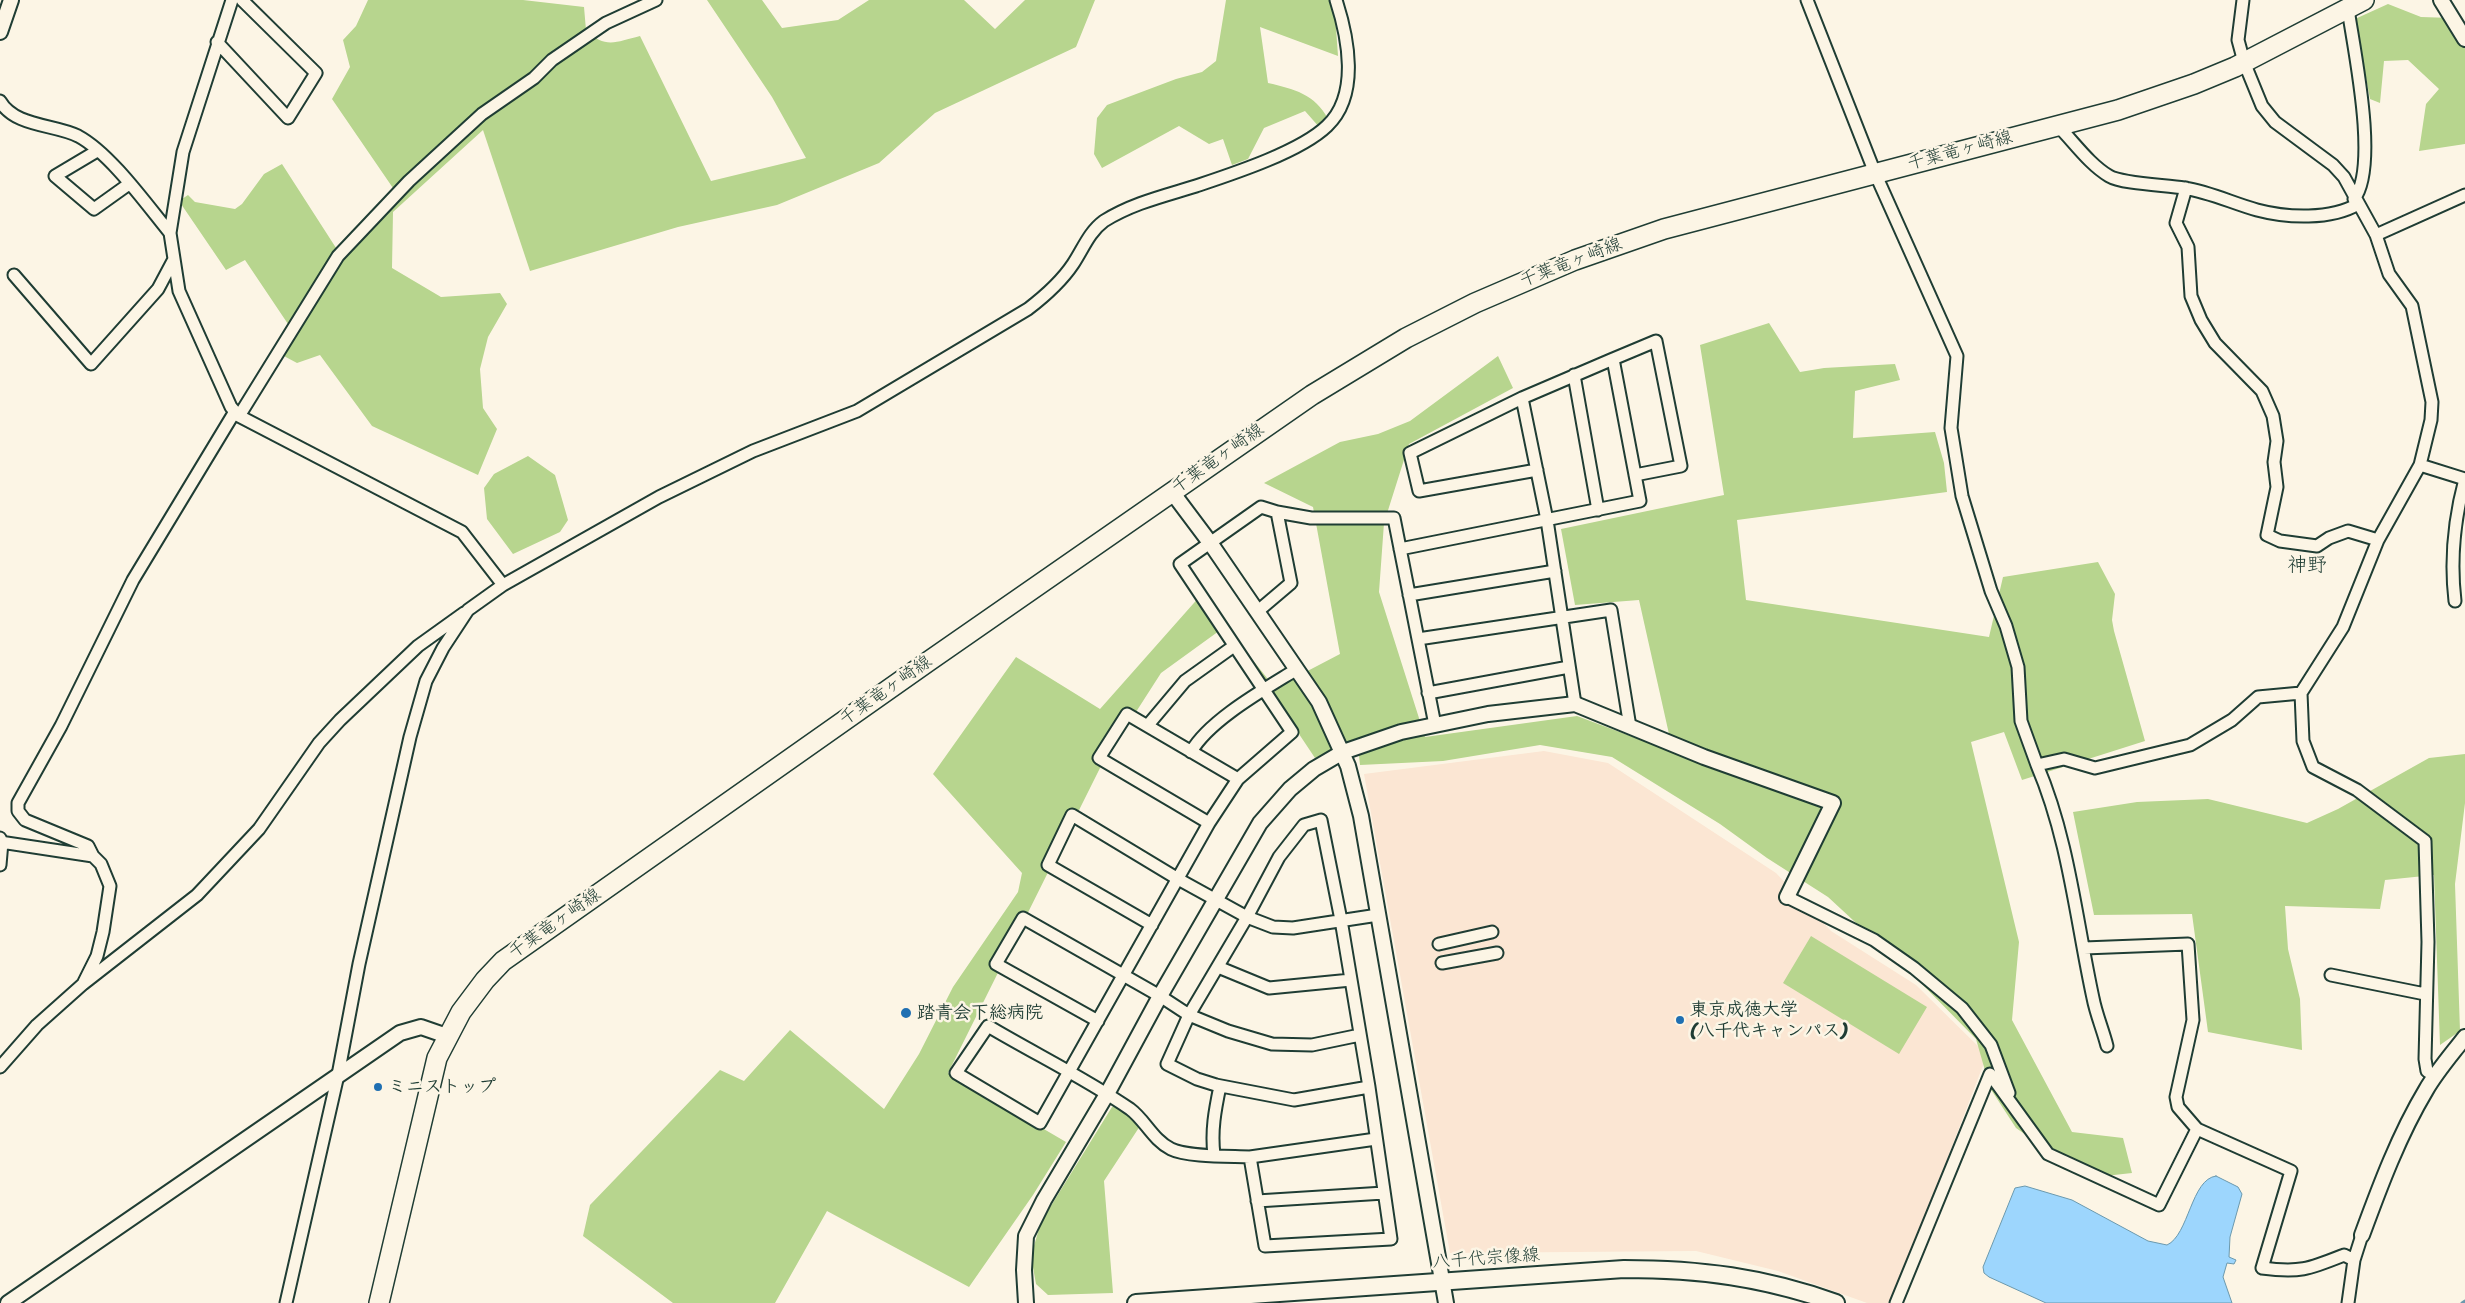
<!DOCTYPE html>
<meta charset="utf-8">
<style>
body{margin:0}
canvas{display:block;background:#fcf5e5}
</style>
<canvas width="2465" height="1303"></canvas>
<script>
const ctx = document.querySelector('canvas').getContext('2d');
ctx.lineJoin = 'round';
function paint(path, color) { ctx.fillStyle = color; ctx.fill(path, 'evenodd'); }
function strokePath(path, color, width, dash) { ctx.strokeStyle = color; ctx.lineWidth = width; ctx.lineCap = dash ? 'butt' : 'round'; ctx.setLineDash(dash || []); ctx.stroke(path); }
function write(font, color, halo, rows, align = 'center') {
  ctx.font = font + ' Sriracha,"Klee One",sans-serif'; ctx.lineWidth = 5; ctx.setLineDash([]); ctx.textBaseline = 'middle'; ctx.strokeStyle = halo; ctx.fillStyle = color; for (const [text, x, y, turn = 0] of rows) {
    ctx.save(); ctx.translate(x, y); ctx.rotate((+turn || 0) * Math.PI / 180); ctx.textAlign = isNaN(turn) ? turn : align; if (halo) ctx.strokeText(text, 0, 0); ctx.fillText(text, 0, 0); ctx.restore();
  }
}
paint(new Path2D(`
 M1544,751L1608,763L1776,873L1831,931L1916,985L1987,1055L1892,1303H1867L1778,1271L1696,1251L1450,1253L1364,774Z`), '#fbe6d3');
paint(new Path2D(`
 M368,0H523L584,7L586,30C605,49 616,42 640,36L711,181L806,158L772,97L707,0H762L782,28L838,20L869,0H964L995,29L1025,0H1095L1076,47L935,113L879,163L777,205L678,227L530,271L483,130L393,212L392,268L441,297L500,293L507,304L488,337L480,369L483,408L497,429L478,475L372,426L320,355L297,363L282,355L290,327L245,260L226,270L179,201L188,195L195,202L235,209L242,204L264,174L282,164L338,251L395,191L332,99L350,67L343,40L356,26Z
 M1226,0H1334L1338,56L1260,27L1268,83C1294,89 1315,94 1328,119L1320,128L1305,111L1264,128L1248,159L1232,165L1223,139L1209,144L1179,126L1102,168L1094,154L1097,118L1107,105L1176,79L1202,72L1216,61Z
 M2388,4L2421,17L2452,18L2465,45V144L2419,151L2426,104L2439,89L2408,60L2384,61L2380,103L2370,99L2355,19Z
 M1769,323L1800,372L1824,368L1895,364L1900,380L1855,391L1853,438L1935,432L1944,463L1947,492L1737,520L1746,600L1989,637L2003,577L2098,562L2115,594L2112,620L2114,631L2145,741L2022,780L2004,732L1971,742L2019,942L2012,1020L2072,1132L2123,1138L2132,1173L2096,1177L2062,1160L2016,1128L1990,1088L1976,1039L1921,983L1828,897L1767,858L1720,824L1612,757L1540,745L1443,761L1360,765L1357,738L1315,758L1277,701L1219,631L1161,673L1100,768L948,1073L1066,1142L1033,1195L969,1287L827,1211L775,1303H673L583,1236L590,1205L720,1070L744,1081L790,1030L884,1109L919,1054L953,987L1018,892L1022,873L933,774L1016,657L1100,709L1201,595L1275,688L1340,654L1313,507L1264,483L1340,442L1378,434L1410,421L1498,356L1513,388L1409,444L1384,523L1379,592L1425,737L1577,716L1673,752L1639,600L1575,605L1561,529L1724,495L1700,345Z
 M528,456L555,475L568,520L560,532L513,554L487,519L484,488L494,474Z
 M2465,754V803L2455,884L2460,1031L2440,1045L2434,875L2385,880L2380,909L2285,906L2288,949L2300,999L2302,1050L2208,1032L2192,914L2094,915L2073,812L2137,802L2208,799L2307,823L2338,809L2429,758Z
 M1811,936L1927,1007L1899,1054L1783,983Z
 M1117,1105L1131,1115L1140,1126L1104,1181L1113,1293L1048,1295L1036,1284L1031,1256L1041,1222L1112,1107Z`), '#b7d58e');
const water = new Path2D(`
 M2216,1176L2238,1187L2242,1194L2230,1237L2229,1257L2236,1260L2234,1264L2227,1263L2223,1277L2232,1303H2046L1989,1277L1984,1273L1983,1267L2015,1188L2025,1186L2072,1200L2148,1241L2167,1245C2189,1235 2191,1179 2216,1176Z`);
paint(water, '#9dd6fd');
strokePath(water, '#6b99ad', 1);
strokePath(new Path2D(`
 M2462,1303L2465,1301`), '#6b99ad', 3);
const minor = new Path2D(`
 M232,0L183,152L170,233L179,291L231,407L239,416L462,532L503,585
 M1807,0L1875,173L1957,356L1951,428L1962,496L1991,591L2006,626L2018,667L2021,721L2037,765
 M2348,9C2354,50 2379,167 2354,199
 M217,42L288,118L316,73L242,0
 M0,101C15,127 54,124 78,136C110,153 147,205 170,233
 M2058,126C2074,142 2089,164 2109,176C2122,184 2167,185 2184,188C2210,192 2232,203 2257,210C2287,218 2331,220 2358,204
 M97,151L55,176L94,209L129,184
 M2186,188L2176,223L2188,247L2191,296L2201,320L2215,343L2262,391L2273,416L2277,441L2274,462L2277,487L2267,535L2280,541L2317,546L2329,538L2348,531L2378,540
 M2376,235L2465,195
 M14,275L91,364L158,289L174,259
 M1574,375L1598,510
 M1522,398L1547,520L1575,704
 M239,416L338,256L409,181L482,114L534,78L552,60L606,23L656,0
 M2420,465L2465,479
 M1537,470L1419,491L1410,453L1522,398L1613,359
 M1277,512L1311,518H1394L1435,725
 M1400,549L1640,501L1613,359L1656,341L1681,466L1635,475
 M1409,595L1555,571
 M2455,601C2450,559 2454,520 2465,479
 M1258,611L1291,583L1277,512L1261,507L1180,564L1292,732L1238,779L1209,823L1040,1123L956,1073L988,1026C1035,1054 1085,1078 1130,1109C1145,1120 1153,1140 1171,1149C1187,1157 1230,1156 1250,1157L1265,1246L1391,1239L1369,1087
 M1418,639L1611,610L1630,727
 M1428,693L1569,667
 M2301,693L2303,741L2313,767L2357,790L2425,841L2428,942L2425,1059L2427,1071L2435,1076
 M1148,725L1185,681L1234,646
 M1191,752C1209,720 1265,689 1297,669
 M1321,820L1341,920L1369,1087L1294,1100L1216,1085L1197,1079L1167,1064L1189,1015L1247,917L1279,857L1304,825Z
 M1209,823L1099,758L1127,714L1238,779
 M0,838L2,842L0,865
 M0,842L93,856L101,864L110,886L103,932L97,956L84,982
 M93,856L88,846L25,820L18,811V803L61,726L133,580L234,413
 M1787,897L1874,940L1914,968L1962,1008L1991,1045L2009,1093
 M1152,925L1048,865L1072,815L1178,879L1247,917L1273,927L1293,928L1378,915
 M1439,944L1492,932
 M2084,948L2188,944L2193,1020L2176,1097L2178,1107L2197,1129
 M1442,963L1497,953
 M1218,967L1269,988L1351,980
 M2331,975L2425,994
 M1098,1021L996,964L1023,918L1160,996L1189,1015L1228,1031L1272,1044L1312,1045L1360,1035
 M2107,1046C2103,1030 2096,1014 2093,998C2076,920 2069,840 2037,765L2064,759L2095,768L2190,745L2232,720L2258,697L2301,693L2343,627L2378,540L2420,465L2431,420L2432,402L2412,306L2389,274L2376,235L2344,177L2333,165L2275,122L2262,106L2244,62L2238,40L2243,0
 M0,1067L37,1025L83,984L197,895L259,829L319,743L340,720L418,646L464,613
 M1214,1155C1211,1131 1215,1110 1220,1086
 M1250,1157L1376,1139
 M1257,1201L1384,1193
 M286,1303L338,1075L359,964L410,737L426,681L443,648L468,610L503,585L659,497L753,451L857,411L1028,309C1045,296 1061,282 1073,264C1083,249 1089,232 1104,221C1133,203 1164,196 1196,186C1232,174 1300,152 1327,126C1360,95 1348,37 1336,0
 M1896,1303L1990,1074L2048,1154L2159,1205L2197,1129L2291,1171L2262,1268C2300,1273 2309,1269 2344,1255L2354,1260
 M2348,1303L2354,1260L2362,1235`);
const tertiary = new Path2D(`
 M2441,0L2465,39
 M0,32L11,0
 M1172,492L1211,544L1319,702L1348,766L1361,816L1446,1303
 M2362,1235C2380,1186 2399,1135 2426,1090C2437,1071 2452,1054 2465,1037
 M8,1303L400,1033L421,1027L447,1036
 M1026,1303L1024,1270L1026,1236L1044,1200L1107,1094L1160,996L1260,823L1290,789L1314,769L1343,752L1401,732L1488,714L1575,704L1704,757L1833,803L1787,897`);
const secondary = new Path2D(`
 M1136,1303L1624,1269C1700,1269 1763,1277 1836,1303`);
const primary = new Path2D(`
 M379,1303L437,1058L461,1012L485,980L503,961L929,661L1312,395L1406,338L1475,303L1575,260L1664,229L2118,110L2194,84L2235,67L2364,0`);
strokePath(minor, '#1f3d34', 15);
strokePath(tertiary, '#1f3d34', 18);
strokePath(secondary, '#1f3d34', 20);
strokePath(primary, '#1f3d34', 22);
strokePath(minor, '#fcf5e5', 11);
strokePath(tertiary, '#fcf5e5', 14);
strokePath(secondary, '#fcf5e5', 16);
strokePath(primary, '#fcf5e5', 19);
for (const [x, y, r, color] of [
 [906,1013,6,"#1f6fb2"],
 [1680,1020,5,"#1f6fb2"],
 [378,1087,5,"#1f6fb2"]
]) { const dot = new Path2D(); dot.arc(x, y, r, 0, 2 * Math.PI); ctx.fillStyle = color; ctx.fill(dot); strokePath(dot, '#fcf5e5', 2); }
write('18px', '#1f3d34', '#fcf5e5', [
 ["千葉竜ヶ崎線",1960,151,-15],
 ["千葉竜ヶ崎線",1571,263,-21],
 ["千葉竜ヶ崎線",1218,459,-35],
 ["千葉竜ヶ崎線",886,691,-35],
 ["千葉竜ヶ崎線",555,924,-35],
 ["八千代宗像線",1486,1259,-4]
]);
write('bold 18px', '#1f3d34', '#fcf5e5', [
 ["東京成徳大学",1690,1010],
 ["(八千代キャンパス)",1690,1031],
 ["踏青会下総病院",917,1013],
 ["ミニストップ",388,1087]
], 'left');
write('20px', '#1f3d34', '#fcf5e5', [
 ["神野",2307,566]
]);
</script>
